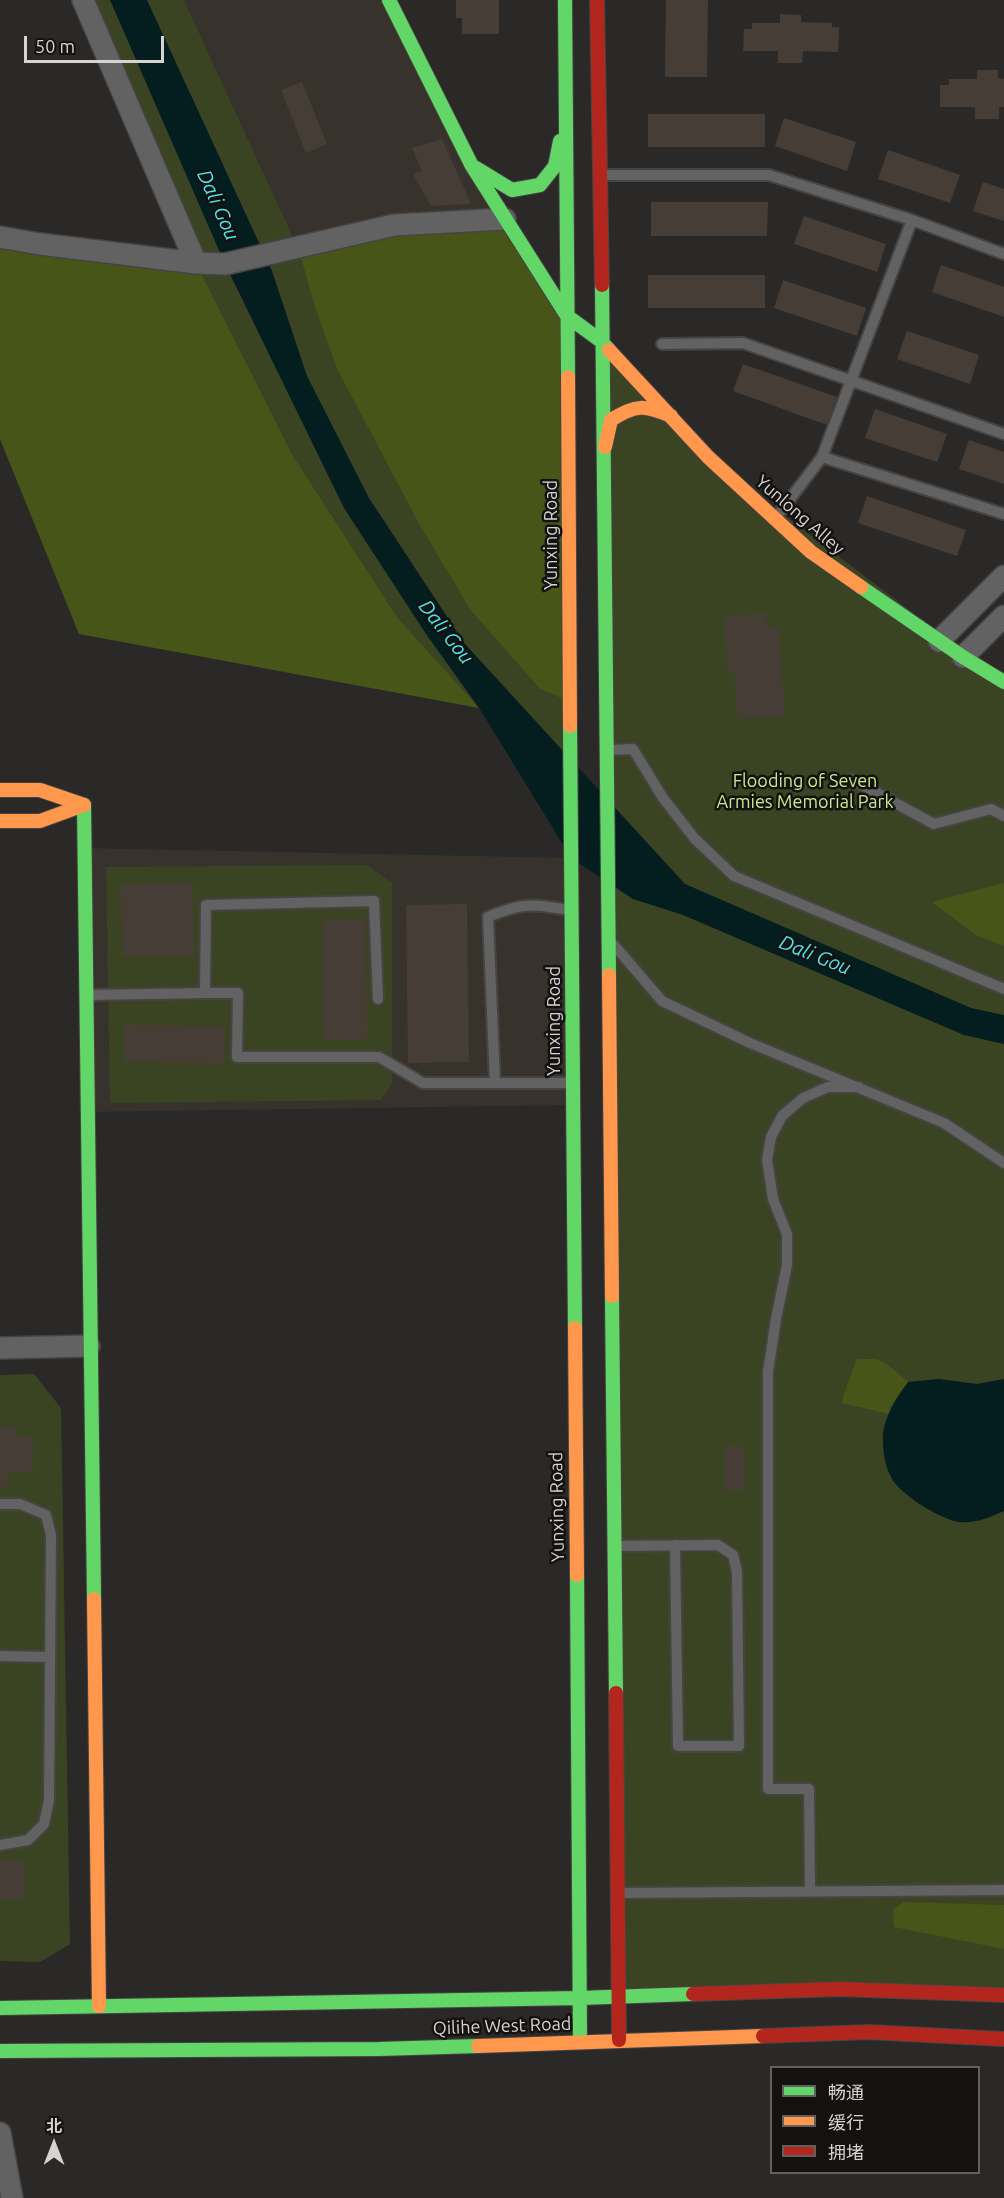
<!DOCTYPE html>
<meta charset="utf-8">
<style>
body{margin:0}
#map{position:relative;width:1004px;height:2198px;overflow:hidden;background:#2b2928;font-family:Ubuntu,"Noto Sans SC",sans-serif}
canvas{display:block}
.legend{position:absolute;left:770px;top:2066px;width:210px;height:108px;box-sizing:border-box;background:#131211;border:2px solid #61605f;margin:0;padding:8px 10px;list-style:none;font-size:18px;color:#d6d4d3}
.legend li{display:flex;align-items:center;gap:12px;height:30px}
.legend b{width:30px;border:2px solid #61605f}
.north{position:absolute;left:24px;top:2114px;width:60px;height:60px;-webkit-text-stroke:4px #131211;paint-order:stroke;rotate:0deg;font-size:16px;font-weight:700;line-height:24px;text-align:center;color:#d6d4d3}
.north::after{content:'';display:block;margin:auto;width:21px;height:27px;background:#d6d4d3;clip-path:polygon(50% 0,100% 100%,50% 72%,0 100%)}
.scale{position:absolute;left:24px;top:36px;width:140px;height:27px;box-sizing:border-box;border:3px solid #d6d4d3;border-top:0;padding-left:8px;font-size:18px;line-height:21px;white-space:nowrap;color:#d6d4d3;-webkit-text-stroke:4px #131211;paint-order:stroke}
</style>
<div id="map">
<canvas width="1004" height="2198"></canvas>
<ul class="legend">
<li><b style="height:8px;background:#63d668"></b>畅通</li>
<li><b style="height:8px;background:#ff974d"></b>缓行</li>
<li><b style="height:8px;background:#b3261e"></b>拥堵</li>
</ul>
<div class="north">北</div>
<div class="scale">50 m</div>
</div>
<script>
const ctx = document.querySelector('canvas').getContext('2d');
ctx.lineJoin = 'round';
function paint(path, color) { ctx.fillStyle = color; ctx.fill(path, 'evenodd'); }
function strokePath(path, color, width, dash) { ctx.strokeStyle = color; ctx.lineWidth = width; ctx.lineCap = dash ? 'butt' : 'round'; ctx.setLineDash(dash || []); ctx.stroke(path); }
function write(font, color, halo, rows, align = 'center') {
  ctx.font = font + ' Ubuntu,sans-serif'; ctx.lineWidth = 5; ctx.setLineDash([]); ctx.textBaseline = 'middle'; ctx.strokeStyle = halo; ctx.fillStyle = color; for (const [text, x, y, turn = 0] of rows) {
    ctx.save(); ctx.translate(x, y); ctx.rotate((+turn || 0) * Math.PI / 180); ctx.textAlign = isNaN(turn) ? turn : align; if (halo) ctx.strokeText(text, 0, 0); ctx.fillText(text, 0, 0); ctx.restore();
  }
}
paint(new Path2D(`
 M184,0H389L505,219L298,248Z
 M84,848L571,858L573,1105L87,1112Z`), '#38322d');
paint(new Path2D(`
 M86,0H184L298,248L315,308L337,369L420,526L471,611L540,689L570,702L571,858L479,708L397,617L292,454L196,263Z
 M601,341L708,457L1004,682V1995L620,1996Z
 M367,865L392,883V1084L381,1100L110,1103L106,867Z
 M34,1374L61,1408L70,1944L40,1962L0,1961V1375Z`), '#3b4422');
paint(new Path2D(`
 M505,219L567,316L570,702L540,689L471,611L420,526L337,369L315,308L298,248Z
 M0,237L196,263L292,454L397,617L479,708L79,634L0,439Z
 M1004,883V946L976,935L932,902Z
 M857,1359H877L892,1368L908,1382L890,1407L889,1414L842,1403L843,1396Z
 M903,1902L1004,1905V1949L894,1927L893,1910Z`), '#475618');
paint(new Path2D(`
 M110,0H147L272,271L307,376L369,498L465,644L685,884L971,1008L1004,1015V1044L964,1035L683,915L633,899L571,858L479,708L426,634L344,508L225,264Z
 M939,1379L977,1384L1004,1379V1511C990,1517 975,1524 959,1522C940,1519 899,1494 891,1477C885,1466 883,1452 883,1441C882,1419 896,1399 908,1382Z`), '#041d1f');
paint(new Path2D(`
 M456,0H499V34H462V18H456Z
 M666,0H708L707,77H665Z
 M780,14L801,15V22L832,23V27H839L838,52L803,51L802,63H778V51H743L744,29H752V23H780Z
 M977,70H998V78L1004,79V107H999V119H975V107H940V85H949V79H977Z
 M302,82L327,144L306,153L281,90Z
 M648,114H765V147H648Z
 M784,118L856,142L847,171L775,146Z
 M442,139L471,204L431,206L413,174L422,171L412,148Z
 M888,150L960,175L950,203L878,179Z
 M983,182L1004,189V221L973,211Z
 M651,202H768L767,236H651Z
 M804,216L886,244L877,272L794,244Z
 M941,265L1004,287V317L932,292Z
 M648,275H765V308H648Z
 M783,280L866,308L857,336L774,308Z
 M907,331L979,355L970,384L897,359Z
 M743,364L837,397L827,425L733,391Z
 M875,409L947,434L937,462L865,438Z
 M969,440L1004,452V484L959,469Z
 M867,496L966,530L957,556L858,523Z
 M766,613L767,628L778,627L785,716L738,719L734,671L728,672L724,616Z
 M193,883L194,955L122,956L121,884Z
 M467,904L469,1062L408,1063L406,905Z
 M323,920H366L367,1039H323Z
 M124,1025L225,1026L224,1063L124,1062Z
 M0,1426H15V1437H33V1471H7V1487H0Z
 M725,1446H743L744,1490L726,1491Z
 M0,1861H24L25,1898L0,1899Z`), '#463e36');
const lane = new Path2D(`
 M601,175H769L912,220
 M662,344L743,343L1004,434
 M822,457L1004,514
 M777,516L822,457L912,220L1004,254
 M609,750L633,749L663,798L695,839L734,876L1004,989
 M851,779L934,824L991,809L1004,816
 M614,945L662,1001L750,1043L944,1123L1004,1163
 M205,993H238L237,1057H379L423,1083H571
 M89,995L205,993L206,905L374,901L378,999
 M495,1083L488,917C522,902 533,904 569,910
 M0,1504H20L46,1515L51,1535L49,1800L44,1824L28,1840L0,1845
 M615,1546L718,1545L733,1555L737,1572L739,1746H678L675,1545
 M0,1656L50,1657
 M810,1892L809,1789H768V1372L776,1319L787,1265V1234L773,1199L767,1160L771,1137L782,1116L803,1098L828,1087H859
 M620,1893L1004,1890`);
const street = new Path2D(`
 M83,0L196,263
 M0,237L40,244L196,263L225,264L394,225L505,219
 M939,641L1004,576
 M963,657L1004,616
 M0,1348L89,1346
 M0,2133L12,2198`);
const fast = new Path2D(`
 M389,0L472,166L567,316L601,341L609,350
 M565,0L568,377
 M476,168L512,190L540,185L555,166L560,141
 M602,285L609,975
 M861,587L963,657L1004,682
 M570,726L575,1328
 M84,805L94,1599
 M612,1296L616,1693
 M577,1575L580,2042
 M0,2008L580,1998L693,1994
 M0,2051L379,2049L478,2046`);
const slow = new Path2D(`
 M609,350L708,457L811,552L861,587
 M568,377L570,726
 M605,447L611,420C636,404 645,405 671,416
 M0,790H40L84,805
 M0,821H40L84,805
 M609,975L612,1296
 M575,1328L577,1575
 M94,1599L99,2006
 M478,2046L763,2036`);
const jam = new Path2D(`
 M597,0L602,285
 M616,1693L619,2040
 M693,1994L839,1989L1004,1995
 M763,2036L868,2032L1004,2039`);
strokePath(lane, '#464443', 14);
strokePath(street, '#464443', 24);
strokePath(fast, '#464443', 16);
strokePath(slow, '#464443', 16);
strokePath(jam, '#464443', 16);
strokePath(lane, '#636262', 10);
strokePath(street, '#636262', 21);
strokePath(fast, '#63d668', 14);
strokePath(slow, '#ff974d', 14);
strokePath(jam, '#b3261e', 14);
write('18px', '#d6d4d3', '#131211', [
 ["Yunlong Alley",800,515,41],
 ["Yunxing Road",551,535,-90],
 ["Yunxing Road",554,1021,-90],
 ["Yunxing Road",557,1507,-91],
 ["Qilihe West Road",502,2026,-2]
]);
write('18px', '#cce989', '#131211', [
 ["Flooding of Seven",805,781],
 ["Armies Memorial Park",805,802]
]);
write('italic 20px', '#4de6ee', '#131211', [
 ["Dali Gou",218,205,66],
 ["Dali Gou",446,632,52],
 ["Dali Gou",815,955,22]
]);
</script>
